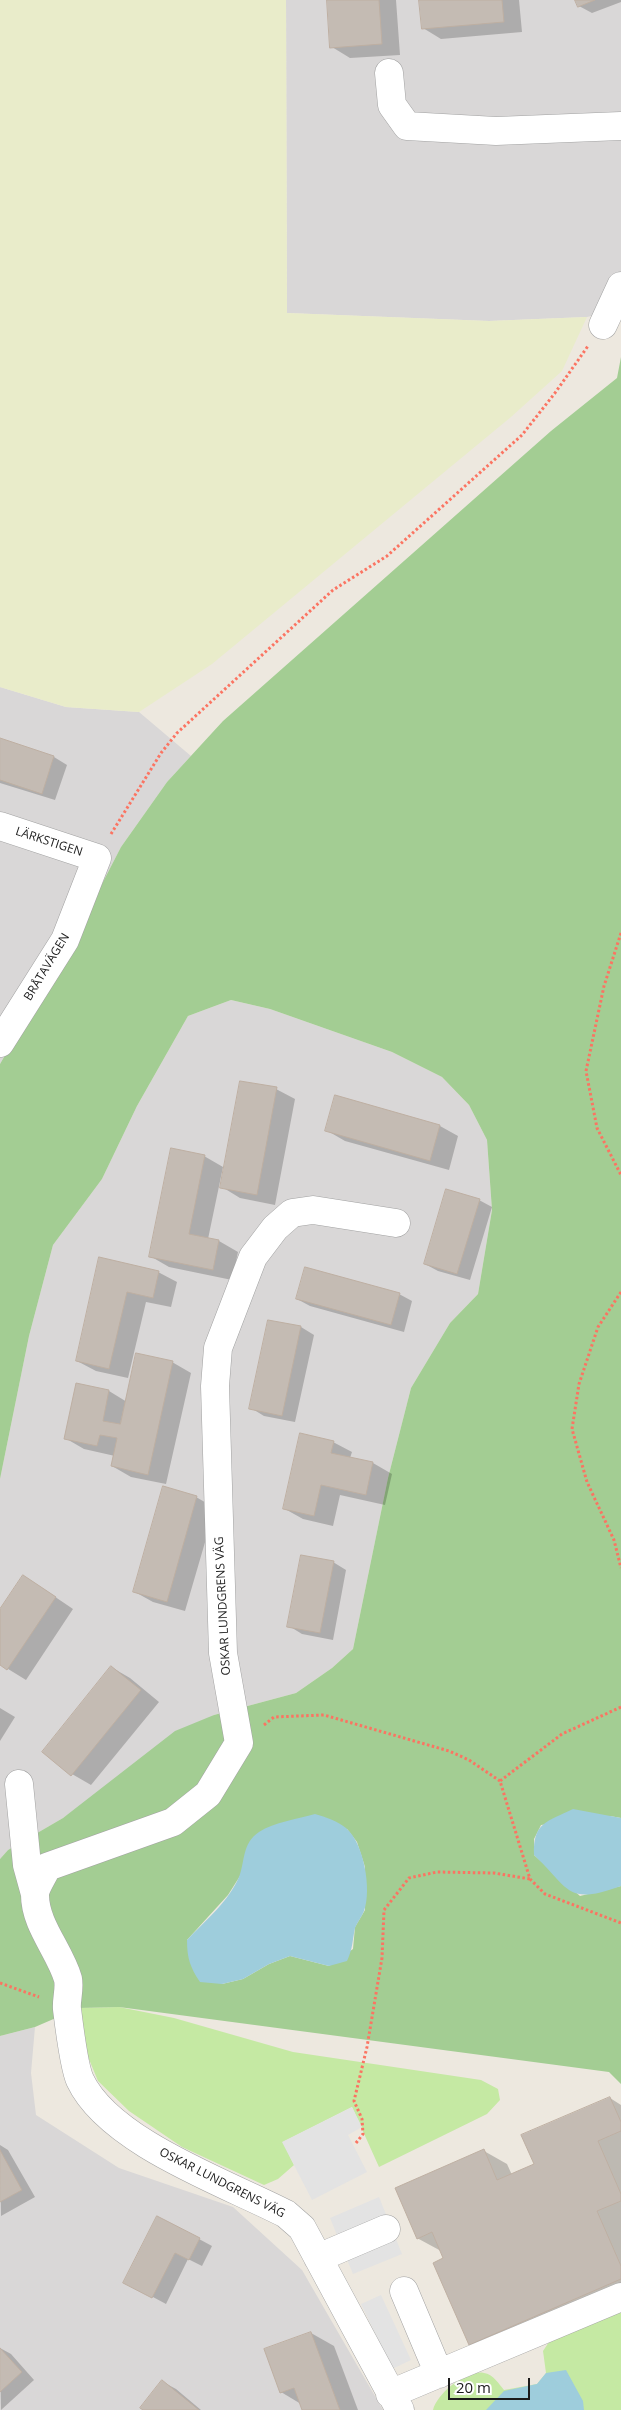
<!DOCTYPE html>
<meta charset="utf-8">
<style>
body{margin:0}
#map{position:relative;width:621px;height:2410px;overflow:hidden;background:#ede8df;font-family:"Open Sans",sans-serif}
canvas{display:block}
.scale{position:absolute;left:448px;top:2378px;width:82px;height:22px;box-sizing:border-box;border:2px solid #1b1b1b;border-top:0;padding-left:6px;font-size:15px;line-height:18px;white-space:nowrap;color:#1b1b1b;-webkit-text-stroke:4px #fff;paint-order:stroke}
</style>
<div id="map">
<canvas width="621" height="2410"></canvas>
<div class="scale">20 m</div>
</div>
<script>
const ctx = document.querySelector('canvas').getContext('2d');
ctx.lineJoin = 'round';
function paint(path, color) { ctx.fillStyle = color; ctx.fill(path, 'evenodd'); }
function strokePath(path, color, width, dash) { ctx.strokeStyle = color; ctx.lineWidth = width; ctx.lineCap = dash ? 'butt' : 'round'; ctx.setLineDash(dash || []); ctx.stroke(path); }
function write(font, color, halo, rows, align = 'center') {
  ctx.font = font + ' "Open Sans",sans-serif'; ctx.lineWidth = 4.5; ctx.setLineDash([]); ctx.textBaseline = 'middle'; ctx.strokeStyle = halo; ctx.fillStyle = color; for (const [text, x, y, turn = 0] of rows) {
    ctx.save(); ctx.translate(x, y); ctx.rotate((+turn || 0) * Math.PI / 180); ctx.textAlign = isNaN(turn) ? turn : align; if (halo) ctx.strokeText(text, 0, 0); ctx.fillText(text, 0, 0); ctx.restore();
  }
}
paint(new Path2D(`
 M286,0H621V309L587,317L489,321L287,313Z
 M0,687L66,707L139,712L191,756L167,782L121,847L88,911L0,1064Z
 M231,1000L270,1009L392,1052L442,1077L469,1105L487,1140L492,1210L478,1294L450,1323L411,1388L388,1478L353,1649L332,1668L296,1693L214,1715L63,1818L8,1850L0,1859V1479L29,1336L53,1245L102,1179L137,1106L188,1016Z
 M35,2027L31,2073L36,2115L119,2168L233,2207L302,2270L383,2410H0V2036Z`), '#d9d7d7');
paint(new Path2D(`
 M0,0H286L287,313L489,321L587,317L562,371L511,417L212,664L139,712L66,707L0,687Z`), '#e9ecca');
paint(new Path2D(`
 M119,2007L174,2018L293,2052L481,2080L498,2089L500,2100L487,2114L379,2167L352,2107L283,2142L294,2165L278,2179L264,2185L182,2147L129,2111L98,2081L79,2035V2008Z
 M621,2308V2410H433C437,2394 466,2369 484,2373C493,2374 499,2384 504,2390L537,2384L546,2373L543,2351L553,2336Z`), '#c5e9a3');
paint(new Path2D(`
 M621,357V1818L610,1816L541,1825L534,1839V1855L580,1896L621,1886V2084L609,2072L119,2007L79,2008L35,2027L0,2036V1859L8,1850L63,1818L175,1731L214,1715L296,1693L332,1668L353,1649L388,1478L411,1388L450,1323L478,1294L492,1210L487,1140L469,1105L442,1077L392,1052L270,1009L231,1000L188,1016L137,1106L102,1179L53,1245L29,1336L0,1479V1064L88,911L121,847L167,782L223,721L551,431L617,378ZM347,1829L357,1842L365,1867V1910L355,1927L353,1949L329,1966L290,1956L269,1964L243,1979L222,1984L187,1940L228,1895L240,1876Z`), '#a3cd93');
paint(new Path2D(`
 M352,2107L362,2127L348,2135L367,2172L312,2200L282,2142Z
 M379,2197L402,2254L353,2274L330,2218Z
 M381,2295L411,2360L392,2369L361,2304Z`), '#e3e3e3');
paint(new Path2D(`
 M573,1809L621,1818V1886C566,1906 570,1889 534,1855C533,1822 547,1822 573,1809Z
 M315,1814C326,1817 337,1821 346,1828C364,1843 372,1890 364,1911C362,1917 357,1922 355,1928C352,1942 353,1948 347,1961L329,1966L290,1956L269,1964L243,1979L222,1984L200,1982C190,1967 187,1958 187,1940C205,1921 229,1901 239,1877C245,1862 242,1843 259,1832C274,1822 298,1819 315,1814Z
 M566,2370L583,2401L584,2410H486L504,2391L537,2384L546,2373Z`), '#9ecddc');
paint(new Path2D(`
 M329,0H396L400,55L350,58L332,47Z
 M420,0H519L522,32L441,39L423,28Z
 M576,0H621V2L592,13L579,6Z
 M0,739L54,757L67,765L55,800L0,783Z
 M276,1089L295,1099L275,1205L240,1198L222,1187Z
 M336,1097L440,1126L458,1136L449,1170L345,1141L326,1130Z
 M204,1156L223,1167L208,1239L219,1241L238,1252L232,1280L169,1267L150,1256Z
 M479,1200L492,1207L470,1280L438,1271L425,1264Z
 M100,1258L158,1272L177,1282L171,1307L146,1302L128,1378L96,1371L77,1361Z
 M399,1294L412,1301L404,1332L310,1306L297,1299Z
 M301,1327L314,1335L295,1422L264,1416L251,1408Z
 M172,1362L191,1373L166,1484L131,1477L112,1466L115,1456L84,1449L65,1438L77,1384L109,1391L127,1402Z
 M333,1442L352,1452L350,1458L373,1463L392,1474L385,1505L340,1495L333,1526L303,1519L285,1509Z
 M196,1497L215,1508L185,1611L153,1602L135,1592Z
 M333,1562L346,1570L333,1640L302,1634L289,1626Z
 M42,1588L73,1609L26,1680L0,1664V1611Z
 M111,1667L130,1678L159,1702L91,1785L72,1774Z
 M0,1708L15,1717L0,1741Z
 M610,2098L621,2105V2302L493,2357L470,2344L445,2259L441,2251L417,2238L484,2151L507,2164L512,2175L536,2165Z
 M0,2145L8,2150L35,2197L1,2216Z
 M199,2239L212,2246L202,2266L188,2259L166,2304L125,2282Z
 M311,2333L334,2346L358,2410H303L301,2404L281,2392Z
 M0,2348L11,2354L34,2380L1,2410Z
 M163,2382L176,2389L201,2410H145Z`), '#0003');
const building = new Path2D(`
 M327,0H379L382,44L330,48Z
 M419,0H502L504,22L422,29Z
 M575,0H595L578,7Z
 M0,738L54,756L42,794L0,780Z
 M240,1081L277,1087L257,1195L220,1188Z
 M335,1095L440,1125L430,1161L325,1131Z
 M171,1148L205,1155L189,1234L219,1240L213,1270L149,1257Z
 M446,1189L480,1199L457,1274L424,1264Z
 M99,1257L159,1271L153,1298L127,1292L109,1369L76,1361Z
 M305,1267L400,1293L391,1325L296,1299Z
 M268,1320L301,1326L282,1416L249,1409Z
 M136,1353L173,1361L148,1475L111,1466L117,1438L100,1435L97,1446L64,1439L76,1383L109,1390L103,1421L120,1424Z
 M300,1433L334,1441L331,1453L373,1462L366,1495L321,1485L314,1516L283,1509Z
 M163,1486L197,1496L167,1602L133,1592Z
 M301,1555L334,1561L320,1633L287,1627Z
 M23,1575L56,1597L7,1670L0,1665V1609Z
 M111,1666L141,1690L71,1776L42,1752Z
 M610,2097L621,2122V2131L598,2141L621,2194V2201L597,2211L621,2266V2279L469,2345L433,2263L443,2258L432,2232L417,2239L395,2188L484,2149L497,2180L534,2164L521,2135Z
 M0,2150L22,2190L0,2202Z
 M157,2216L200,2238L189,2260L175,2253L152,2298L123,2283Z
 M311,2332L340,2410H302L294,2388L280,2393L264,2349Z
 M0,2348L22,2372L0,2392Z
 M162,2380L199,2410H143L140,2408Z`);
paint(building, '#c4bbb3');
strokePath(building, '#beafa2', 1);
const minor = new Path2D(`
 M389,73L392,105L407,126L496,131L621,126
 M603,325L621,286
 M0,826L97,858L65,940L0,1043
 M396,1223L313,1210L292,1213L275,1228L253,1257L218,1348L215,1386L223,1653L239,1743L208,1794L173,1822L47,1867C44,1875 35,1887 35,1895C35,1925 60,1951 68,1979C70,1989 66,2000 67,2009C69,2025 74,2067 80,2080C109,2142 226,2183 286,2214L302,2228L400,2410
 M19,1784L27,1865L35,1894
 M318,2258L386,2229
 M404,2291L439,2374
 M390,2394L621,2297`);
strokePath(minor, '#a2a2a2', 29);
strokePath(new Path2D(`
 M111,834L161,753L177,733L333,590L387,556L522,435L555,393L588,346
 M621,933L604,986L586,1071L597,1128L621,1175
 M621,1292L598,1327L579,1384L572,1429L587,1482L614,1540L621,1568
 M621,1707L562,1734L500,1781L530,1879L545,1894L621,1923
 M264,1725L274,1717L324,1715L449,1751L469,1760L500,1781
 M0,1983L39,1997
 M356,2143L363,2134L362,2119L354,2101L367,2047L382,1958L384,1910L409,1878L437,1872L494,1873L530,1879`), '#fb7462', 3, [2.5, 2.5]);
strokePath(minor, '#fff', 28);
write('12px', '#1b1b1b', '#fff', [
 ["LÄRKSTIGEN",49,842,18],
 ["BRÅTAVÄGEN",47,967,-59],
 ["OSKAR LUNDGRENS VÄG",223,1606,-93],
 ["OSKAR LUNDGRENS VÄG",222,2183,27]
]);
</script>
